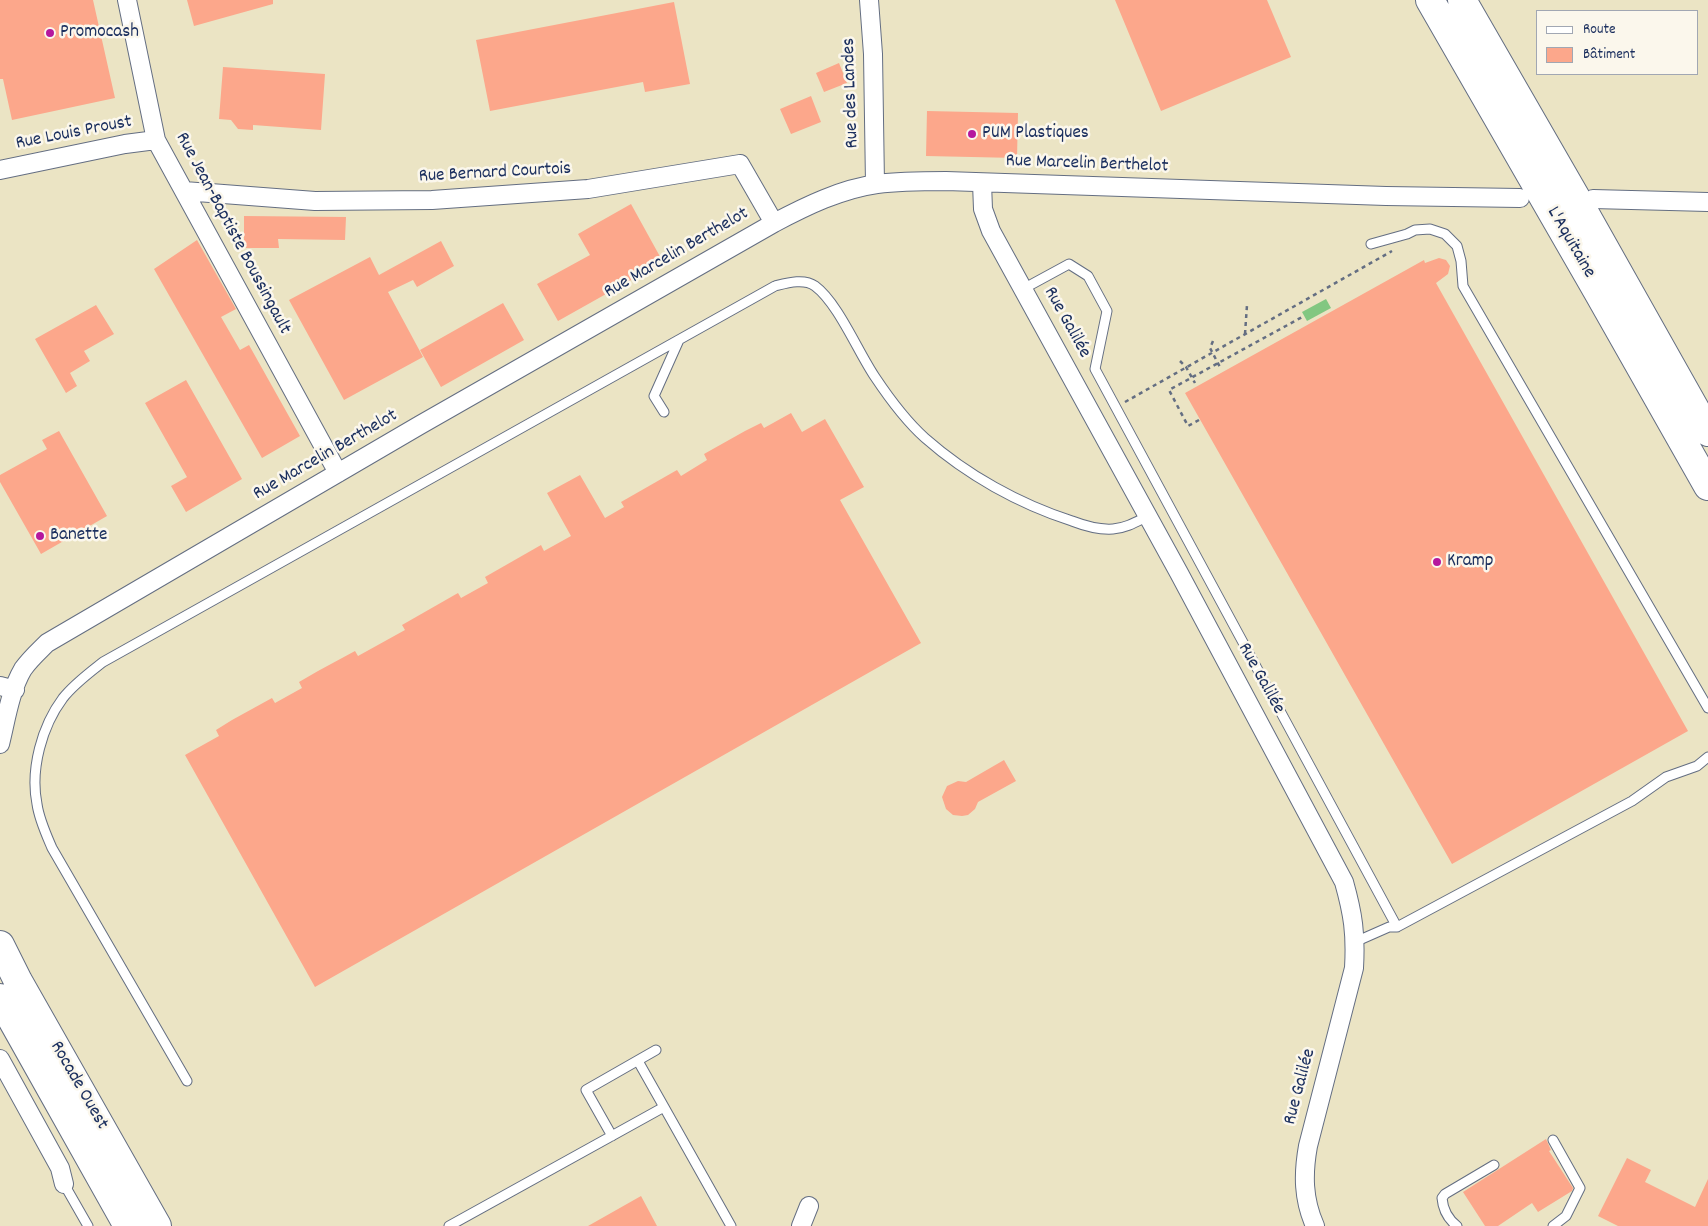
<!DOCTYPE html>
<meta charset="utf-8">
<style>
body{margin:0}
#map{position:relative;width:1708px;height:1226px;overflow:hidden;background:#ebe4c4;font-family:Dekko,sans-serif}
canvas{display:block}
.legend{position:absolute;left:1536px;top:10px;width:162px;height:65px;box-sizing:border-box;background:#fbf7ec;border:1px solid #a1a7b3;margin:0;padding:6px 9px;list-style:none;font-size:15px;color:#1b2f5e}
.legend li{display:flex;align-items:center;gap:10px;height:25px}
.legend b{width:25px;border:1px solid #a1a7b3}
</style>
<div id="map">
<canvas width="1708" height="1226"></canvas>
<ul class="legend">
<li><b style="height:6px;background:#fff"></b>Route</li>
<li><b style="height:14px;background:#fca78b"></b>Bâtiment</li>
</ul>
</div>
<script>
const ctx = document.querySelector('canvas').getContext('2d');
ctx.lineJoin = 'round';
function paint(path, color) { ctx.fillStyle = color; ctx.fill(path, 'evenodd'); }
function strokePath(path, color, width, dash) { ctx.strokeStyle = color; ctx.lineWidth = width; ctx.lineCap = dash ? 'butt' : 'round'; ctx.setLineDash(dash || []); ctx.stroke(path); }
function write(font, color, halo, rows, align = 'center') {
  ctx.font = font + ' Dekko,sans-serif'; ctx.lineWidth = 5; ctx.setLineDash([]); ctx.textBaseline = 'middle'; ctx.strokeStyle = halo; ctx.fillStyle = color; for (const [text, x, y, turn = 0] of rows) {
    ctx.save(); ctx.translate(x, y); ctx.rotate((+turn || 0) * Math.PI / 180); ctx.textAlign = isNaN(turn) ? turn : align; if (halo) ctx.strokeText(text, 0, 0); ctx.fillText(text, 0, 0); ctx.restore();
  }
}
paint(new Path2D(`
 M1326,299L1331,308L1307,321L1302,312Z`), '#82c781');
paint(new Path2D(`
 M0,0H93L115,98L12,120L3,79H0Z
 M187,0H273V4L194,26Z
 M1115,0H1267L1291,57L1161,111Z
 M674,2L690,84L645,92L643,82L490,111L476,40Z
 M839,63L847,83L824,92L816,73Z
 M223,67L325,74L321,130L253,125V130L238,129L231,120L219,119Z
 M811,96L821,122L791,134L780,109Z
 M927,111L1018,113L1017,158L926,156Z
 M631,204L663,262L558,321L537,284L590,255L578,234Z
 M244,216L346,217L345,240L278,239L279,248H244Z
 M197,240L236,309L221,317L240,350L249,345L300,436L262,458L154,269Z
 M441,241L454,266L417,287L413,280L388,292L423,357L344,400L289,300L370,257L379,275Z
 M1439,258L1446,260L1450,266L1448,274L1436,283L1688,731L1452,864L1185,393L1424,260L1425,263Z
 M503,303L524,340L441,387L420,350Z
 M96,305L114,334L84,351L90,361L70,373L77,386L66,393L35,339Z
 M186,380L242,479L186,512L171,486L187,477L145,403Z
 M791,413L802,432L825,419L864,487L840,500L921,643L315,987L185,755L219,736L216,730L232,720L272,698L275,703L302,688L299,682L318,671L355,651L358,656L405,630L402,625L458,593L461,598L488,583L485,577L541,545L544,551L571,536L547,493L580,475L605,518L624,507L621,502L677,470L681,476L707,460L704,454L745,431L761,423L764,428Z
 M59,431L107,516L41,554L0,482V475L47,449L42,440Z
 M1004,760L1016,781L978,802L975,809L968,815L962,816L953,815L946,809L942,797L947,786L958,781L966,782Z
 M1546,1139L1551,1150L1549,1151L1573,1188L1572,1191L1538,1212L1532,1203L1498,1226H1485L1463,1192Z
 M1627,1158L1651,1170L1645,1182L1695,1207L1708,1179V1226H1618L1598,1216Z
 M641,1196L657,1226H588Z`), '#fca78b');
const service = new Path2D(`
 M1371,244L1407,234L1415,230L1430,229L1445,234L1457,246L1461,261L1463,286L1708,708
 M1023,289L1069,264L1088,276L1107,311L1095,369L1397,927L1632,801L1666,777L1697,766L1708,757
 M664,412L654,396L679,340
 M1355,942L1389,927H1397
 M638,1061L664,1107
 M187,1081L52,848C46,834 39,819 37,804C30,769 42,726 63,698C74,684 89,673 103,662L775,286C787,283 804,278 815,286C838,303 858,352 875,377C889,398 906,421 925,438C967,475 1019,504 1072,521C1085,526 1099,530 1113,529C1126,528 1136,522 1148,516
 M612,1136L586,1090L656,1050
 M64,1184L88,1226
 M449,1226L664,1107L731,1226
 M1457,1226C1448,1219 1443,1210 1442,1198L1445,1194L1494,1165
 M1553,1226L1566,1216L1580,1188L1553,1140`);
const minor = new Path2D(`
 M127,0L156,140L338,473
 M869,0L873,54L875,184
 M0,170L125,144L156,140
 M982,183L983,209L991,231L1179,573L1344,882C1353,914 1356,934 1354,968L1308,1146C1303,1174 1303,1199 1315,1226
 M184,191L315,201L432,200L588,189L740,164L774,223
 M1593,199L1708,202
 M0,686L15,690
 M0,744C6,720 10,691 23,669C30,659 38,652 47,643L420,425L774,223C806,206 841,189 877,184C900,181 923,181 946,181L1386,196L1520,198
 M0,1059L60,1168L64,1184
 M801,1226L809,1206`);
const primary = new Path2D(`
 M0,945L18,981L157,1226
 M0,998L128,1226`);
const motorway = new Path2D(`
 M1430,0L1598,292L1708,486
 M1462,0L1583,210L1708,432`);
strokePath(service, '#646e82', 11);
strokePath(minor, '#646e82', 20);
strokePath(primary, '#646e82', 30);
strokePath(motorway, '#646e82', 30);
strokePath(new Path2D(`
 M1245,334L1247,305
 M1213,341L1210,348L1221,369
 M1180,361L1186,367L1195,383
 M1125,402L1392,251
 M1199,420L1188,426L1169,390L1304,316`), '#646e82', 2.5, [4, 4]);
strokePath(service, '#fff', 9);
strokePath(minor, '#fff', 18);
strokePath(primary, '#fff', 28);
strokePath(motorway, '#fff', 28);
for (const [x, y, r, color] of [
 [50,33,5,"#b5179e"],
 [972,134,5,"#b5179e"],
 [40,536,5,"#b5179e"],
 [1437,562,5,"#b5179e"]
]) { const dot = new Path2D(); dot.arc(x, y, r, 0, 2 * Math.PI); ctx.fillStyle = color; ctx.fill(dot); strokePath(dot, '#fbf7ec', 2); }
write('19px', '#1b2f5e', '#fbf7ec', [
 ["Promocash",60,33],
 ["PUM Plastiques",982,134],
 ["Banette",50,536],
 ["Kramp",1447,562]
], 'left');
write('19px', '#1b2f5e', '#fbf7ec', [
 ["Rue des Landes",852,93,-92],
 ["Rue Louis Proust",74,134,-11],
 ["Rue Marcelin Berthelot",1087,165,2],
 ["Rue Bernard Courtois",495,174,-3],
 ["Rue Jean-Baptiste Boussingault",232,234,62],
 ["L'Aquitaine",1570,243,60],
 ["Rue Marcelin Berthelot",677,254,-30],
 ["Rue Galilée",1066,323,61],
 ["Rue Marcelin Berthelot",326,456,-30],
 ["Rue Galilée",1260,679,61],
 ["Rocade Ouest",78,1086,60],
 ["Rue Galilée",1301,1087,-75]
]);
</script>
